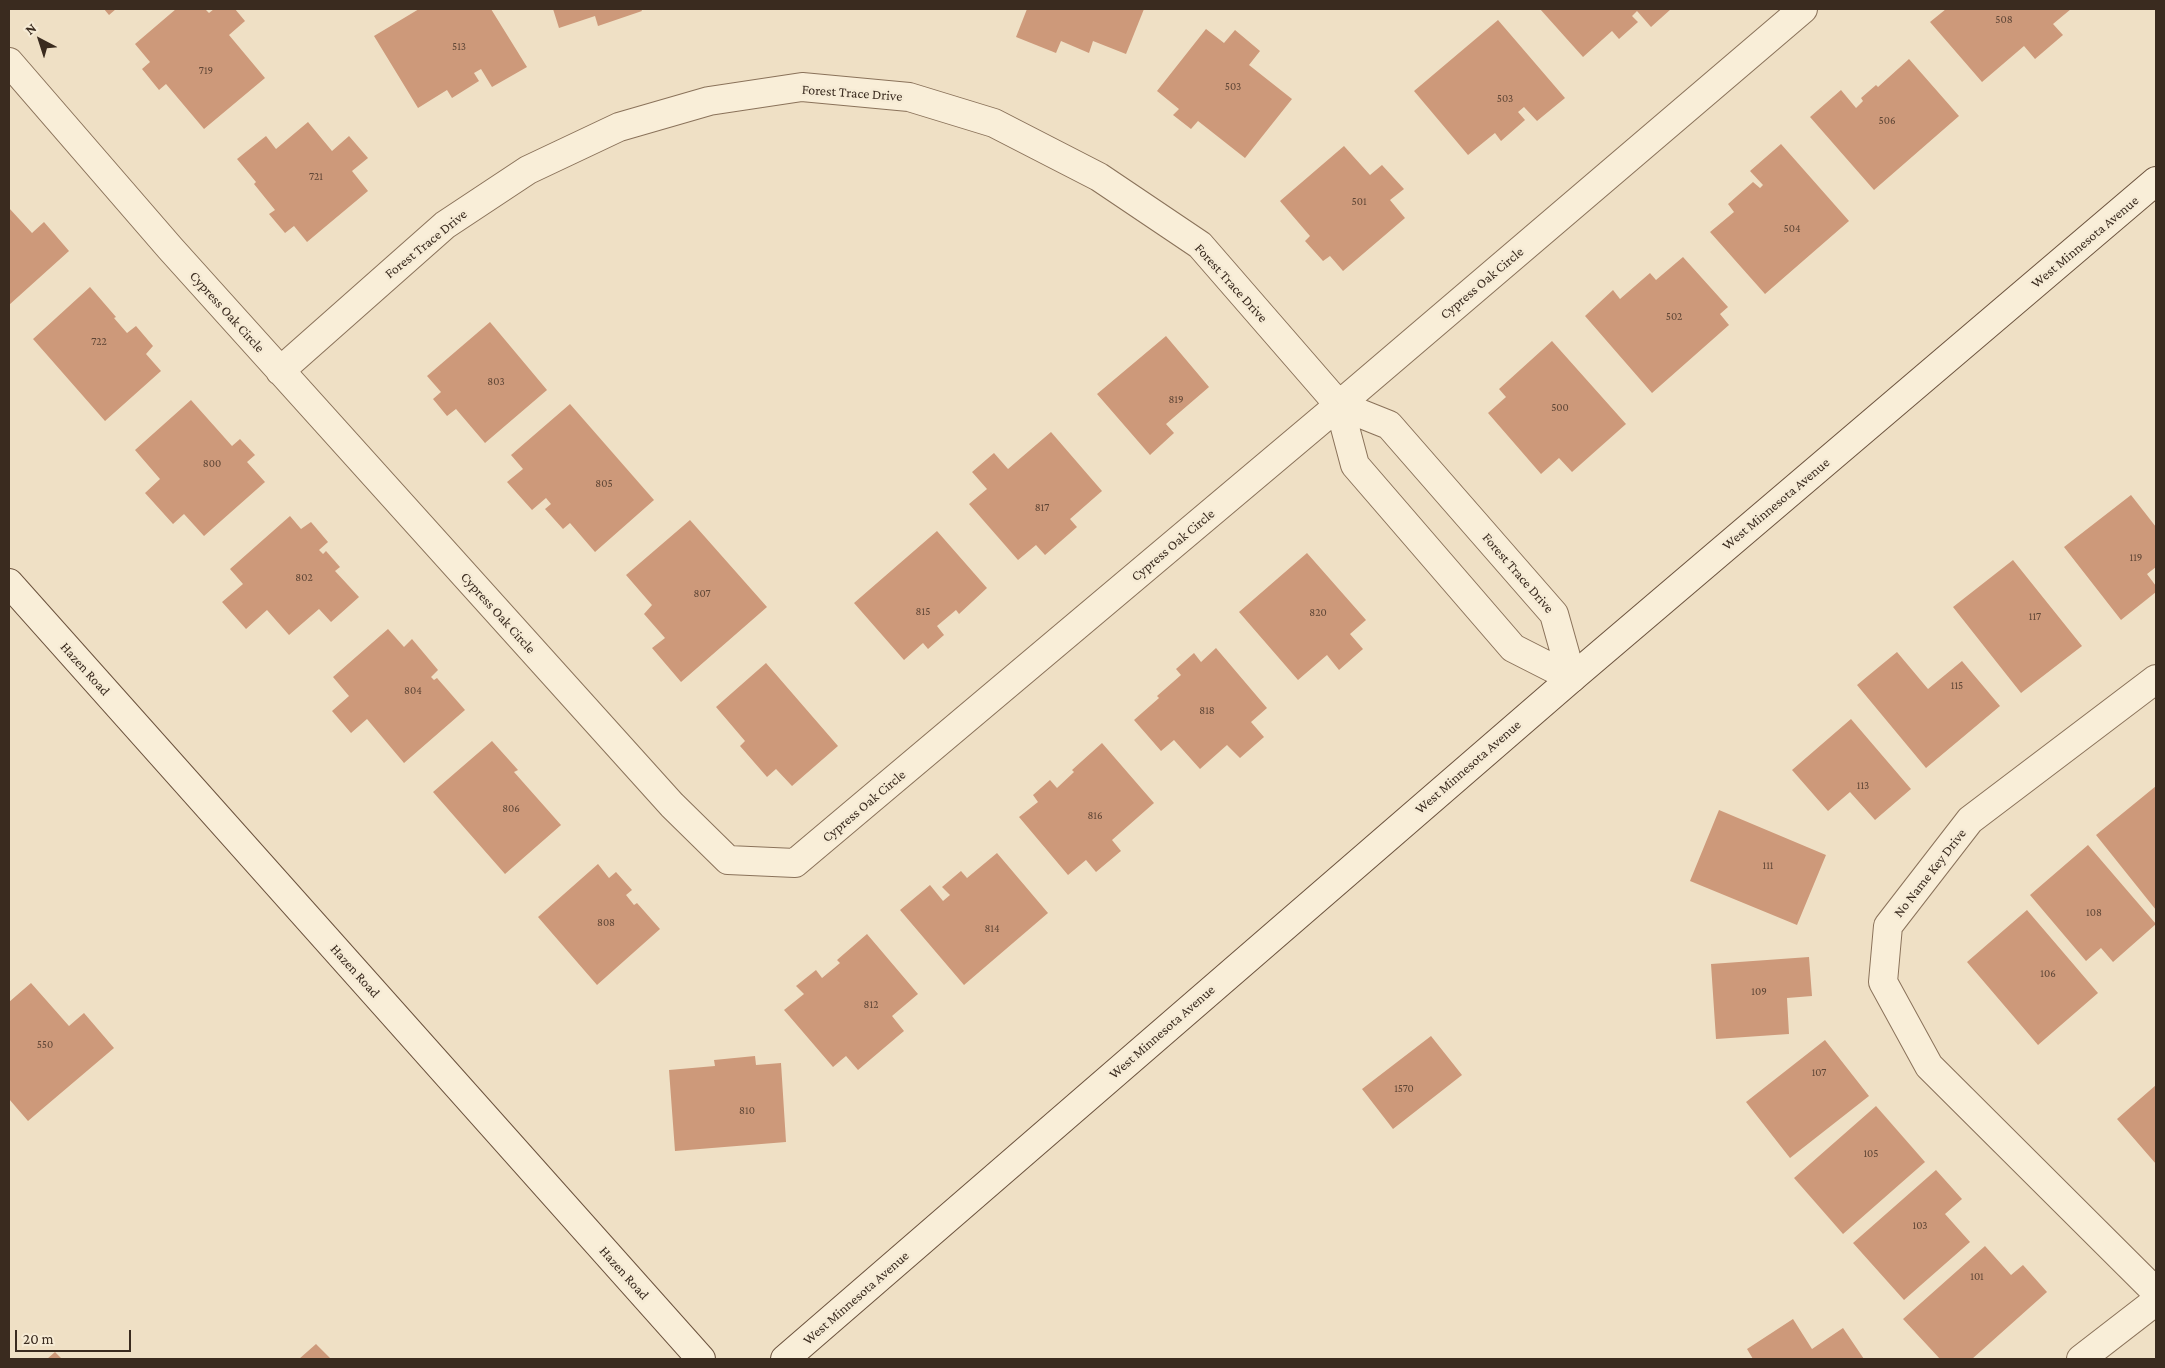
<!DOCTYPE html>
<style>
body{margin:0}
#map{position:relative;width:2165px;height:1368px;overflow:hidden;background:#efe0c5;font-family:"Crimson Pro",serif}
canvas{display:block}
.frame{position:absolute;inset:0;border:10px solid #3a2b1f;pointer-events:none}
.north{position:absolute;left:15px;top:15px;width:50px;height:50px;-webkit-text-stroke:4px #f6ebd5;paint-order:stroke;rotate:320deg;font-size:14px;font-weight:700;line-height:20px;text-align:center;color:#3a2b1f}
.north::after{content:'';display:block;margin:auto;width:18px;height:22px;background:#3a2b1f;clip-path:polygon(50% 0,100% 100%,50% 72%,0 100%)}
.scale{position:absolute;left:15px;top:1330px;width:116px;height:22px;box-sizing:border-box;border:2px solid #3a2b1f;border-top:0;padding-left:6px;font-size:15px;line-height:18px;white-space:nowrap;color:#3a2b1f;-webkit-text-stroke:4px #f6ebd5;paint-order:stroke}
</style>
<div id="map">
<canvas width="2165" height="1368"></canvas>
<div class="frame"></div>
<div class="north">N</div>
<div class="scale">20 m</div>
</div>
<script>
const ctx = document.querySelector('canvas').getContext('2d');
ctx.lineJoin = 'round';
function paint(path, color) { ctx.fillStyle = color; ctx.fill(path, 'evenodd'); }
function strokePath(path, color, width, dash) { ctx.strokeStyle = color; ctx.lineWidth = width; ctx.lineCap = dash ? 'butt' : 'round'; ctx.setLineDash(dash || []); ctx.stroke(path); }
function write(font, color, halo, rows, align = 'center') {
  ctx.font = font + ' "Crimson Pro",serif'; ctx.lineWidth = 5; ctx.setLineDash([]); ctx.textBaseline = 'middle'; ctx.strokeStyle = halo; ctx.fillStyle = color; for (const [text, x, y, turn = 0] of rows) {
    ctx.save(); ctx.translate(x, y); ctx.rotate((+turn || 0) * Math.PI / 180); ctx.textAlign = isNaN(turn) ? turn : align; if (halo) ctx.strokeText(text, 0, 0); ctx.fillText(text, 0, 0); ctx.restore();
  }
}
paint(new Path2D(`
 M104,9H116L109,15Z
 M176,9H205L209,13L214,9H235L245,21L229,35L265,78L204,129L166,84L159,90L142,69L150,62L135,44Z
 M419,9H491L527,67L492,87L481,69L474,73L479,81L452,98L447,90L418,108L374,36Z
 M553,9H641L642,11L598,26L595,16L559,28Z
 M1027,9H1144L1126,54L1093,41L1089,53L1061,41L1056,53L1016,37Z
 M1540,9H1671L1651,27L1637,11L1632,16L1638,22L1619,39L1612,31L1583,57Z
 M1946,9H2071L2053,24L2063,35L2035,59L2024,46L1982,82L1930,22Z
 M1498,20L1565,98L1537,121L1524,107L1518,112L1525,120L1501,141L1495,133L1468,155L1414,91Z
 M1206,29L1224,43L1235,30L1260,51L1249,65L1292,99L1245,158L1198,121L1191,129L1173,115L1179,109L1157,91Z
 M1909,59L1959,116L1874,190L1810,117L1841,90L1856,108L1863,101L1861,98L1876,85L1878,87Z
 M308,122L332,151L349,136L368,158L352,171L368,191L307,242L294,226L285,233L269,214L275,210L254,184L256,182L237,159L266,136L276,149Z
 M1781,144L1849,221L1765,294L1710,232L1734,212L1728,204L1753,182L1760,188L1763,185L1750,171Z
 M1344,146L1370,175L1382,165L1404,189L1390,200L1405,218L1343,271L1330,256L1323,261L1305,241L1310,236L1280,201Z
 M9,208L32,233L44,222L69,251L9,305Z
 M1683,257L1728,307L1720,314L1729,325L1652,393L1585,316L1613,290L1620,299L1650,273L1656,280Z
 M90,287L116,317L114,318L127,333L136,326L153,346L146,354L161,371L105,421L33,339Z
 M490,322L547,390L485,443L456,409L447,416L433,399L441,392L427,376Z
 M1166,336L1209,387L1166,424L1174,433L1150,455L1097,394Z
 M1552,341L1626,424L1572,472L1559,458L1541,474L1488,413L1506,397L1499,389Z
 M191,400L232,446L240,439L255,455L247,462L265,482L204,536L184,514L173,524L145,493L160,479L135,450Z
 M570,404L654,500L595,552L570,523L563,529L545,509L551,504L546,498L532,510L507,482L523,469L511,455Z
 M1051,432L1102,491L1070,519L1077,527L1045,555L1036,545L1018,560L969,504L987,489L972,472L994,453L1008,469Z
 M2131,495L2156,527V567L2147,574L2156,586V592L2121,620L2064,547Z
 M290,516L301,529L311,522L328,542L319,550L323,554L326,551L340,567L335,571L359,597L331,622L319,609L289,635L267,610L246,629L222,602L243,584L230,569Z
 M690,520L767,607L681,682L652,648L665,638L644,614L652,605L626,575Z
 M937,531L987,588L959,614L956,610L937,626L944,635L928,649L923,643L904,660L854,603Z
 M1307,553L1366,620L1350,634L1363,649L1339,670L1327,655L1298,680L1239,612Z
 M2013,560L2082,646L2021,693L1953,607Z
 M388,629L404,647L412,639L438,670L431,677L434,680L437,678L465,710L404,763L367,719L351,733L332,711L349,696L333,677Z
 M1216,648L1267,708L1251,722L1264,737L1240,758L1227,745L1200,769L1174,740L1161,751L1134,720L1159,698L1157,696L1181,675L1176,669L1194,653L1201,662Z
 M1897,652L1928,689L1962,661L2000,706L1926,768L1857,685Z
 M766,663L838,746L792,786L776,769L767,777L740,746L745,741L716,707Z
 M1851,719L1911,789L1875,820L1850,792L1828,811L1792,770Z
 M492,741L518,770L514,772L561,825L505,874L433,792Z
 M1102,743L1154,803L1112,840L1121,851L1096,872L1086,860L1068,875L1019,817L1038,802L1033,795L1050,780L1057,788L1074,772L1072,770Z
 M2156,786V910L2096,835Z
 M1719,810L1826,855L1797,925L1690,881Z
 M2088,845L2156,924L2113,962L2101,948L2086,961L2030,895Z
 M997,853L1048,913L964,985L900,910L930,885L943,901L950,895L942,887L961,871L967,878Z
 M598,864L609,878L616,872L632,890L626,895L634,905L637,903L660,929L597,985L538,917Z
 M2027,910L2098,993L2038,1045L1967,962Z
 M867,934L918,994L892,1016L904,1031L858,1070L846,1056L833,1067L784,1010L804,994L796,986L816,970L822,978L840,963L837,960Z
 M1809,957L1812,996L1787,998L1789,1034L1716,1039L1711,964Z
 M31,983L69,1026L84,1013L114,1048L28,1121L9,1099V1002Z
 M1431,1036L1462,1075L1393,1129L1362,1089Z
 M1825,1040L1869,1096L1790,1158L1746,1102Z
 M755,1056L756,1065L781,1063L786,1142L675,1151L669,1070L715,1066L714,1060Z
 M2156,1085V1164L2117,1119Z
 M1876,1106L1925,1162L1843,1234L1794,1178Z
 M1936,1170L1962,1199L1945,1214L1970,1242L1904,1300L1853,1243Z
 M1985,1246L2011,1275L2023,1265L2047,1292L1972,1359H1940L1903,1319Z
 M1793,1319L1812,1349L1843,1328L1864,1359H1753L1747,1349Z
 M316,1344L331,1359H299Z
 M55,1352L62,1359H47Z`), '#cd997a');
const street = new Path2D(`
 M9,62L170,248L672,805L728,860L795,863L1339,405L1803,9
 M280,371L445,225L528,170L619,127L709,101L802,87L909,97L994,123L1099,177L1200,245L1339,405L1355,465L1513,648L1572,678
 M1339,405L1389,425L1554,614L1572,678
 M2156,679L1970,820L1888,926L1883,982L1929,1066L2156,1292
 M2081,1359L2156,1301`);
const secondary = new Path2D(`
 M9,583L701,1359
 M785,1359L1572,678L2156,181`);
strokePath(street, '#8a725a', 30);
strokePath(secondary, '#6c533e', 30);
strokePath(street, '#f9eed8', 28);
strokePath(secondary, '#f9eed8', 28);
write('11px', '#5f4636', null, [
 ["508",2004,20],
 ["513",459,47],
 ["719",206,71],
 ["503",1233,87],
 ["503",1505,99],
 ["506",1887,121],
 ["721",316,177],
 ["501",1359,202],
 ["504",1792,229],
 ["502",1674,317],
 ["722",99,342],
 ["803",496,382],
 ["819",1176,400],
 ["500",1560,408],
 ["800",212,464],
 ["805",604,484],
 ["817",1042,508],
 ["119",2136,558],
 ["802",304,578],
 ["807",702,594],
 ["815",923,612],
 ["820",1318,613],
 ["117",2035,617],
 ["115",1957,686],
 ["804",413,691],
 ["818",1207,711],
 ["113",1863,786],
 ["806",511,809],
 ["816",1095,816],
 ["111",1768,866],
 ["108",2094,913],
 ["808",606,923],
 ["814",992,929],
 ["106",2048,974],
 ["109",1759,992],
 ["812",871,1005],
 ["550",45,1045],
 ["107",1819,1073],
 ["1570",1404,1089],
 ["810",747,1111],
 ["105",1871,1154],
 ["103",1920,1226],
 ["101",1977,1277]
]);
write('14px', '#3a2b1f', '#f6ebd5', [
 ["Forest Trace Drive",852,93,4],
 ["West Minnesota Avenue",2085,242,-40],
 ["Forest Trace Drive",426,244,-39],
 ["Forest Trace Drive",1231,283,48],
 ["Cypress Oak Circle",1482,283,-40],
 ["Cypress Oak Circle",227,312,48],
 ["West Minnesota Avenue",1776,504,-40],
 ["Cypress Oak Circle",1173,545,-40],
 ["Forest Trace Drive",1518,573,49],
 ["Cypress Oak Circle",498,613,48],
 ["Hazen Road",85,669,48],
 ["West Minnesota Avenue",1468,767,-41],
 ["Cypress Oak Circle",864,806,-40],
 ["No Name Key Drive",1930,873,-52],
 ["Hazen Road",355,971,48],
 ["West Minnesota Avenue",1162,1032,-41],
 ["Hazen Road",624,1273,48],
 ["West Minnesota Avenue",856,1298,-41]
]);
</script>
